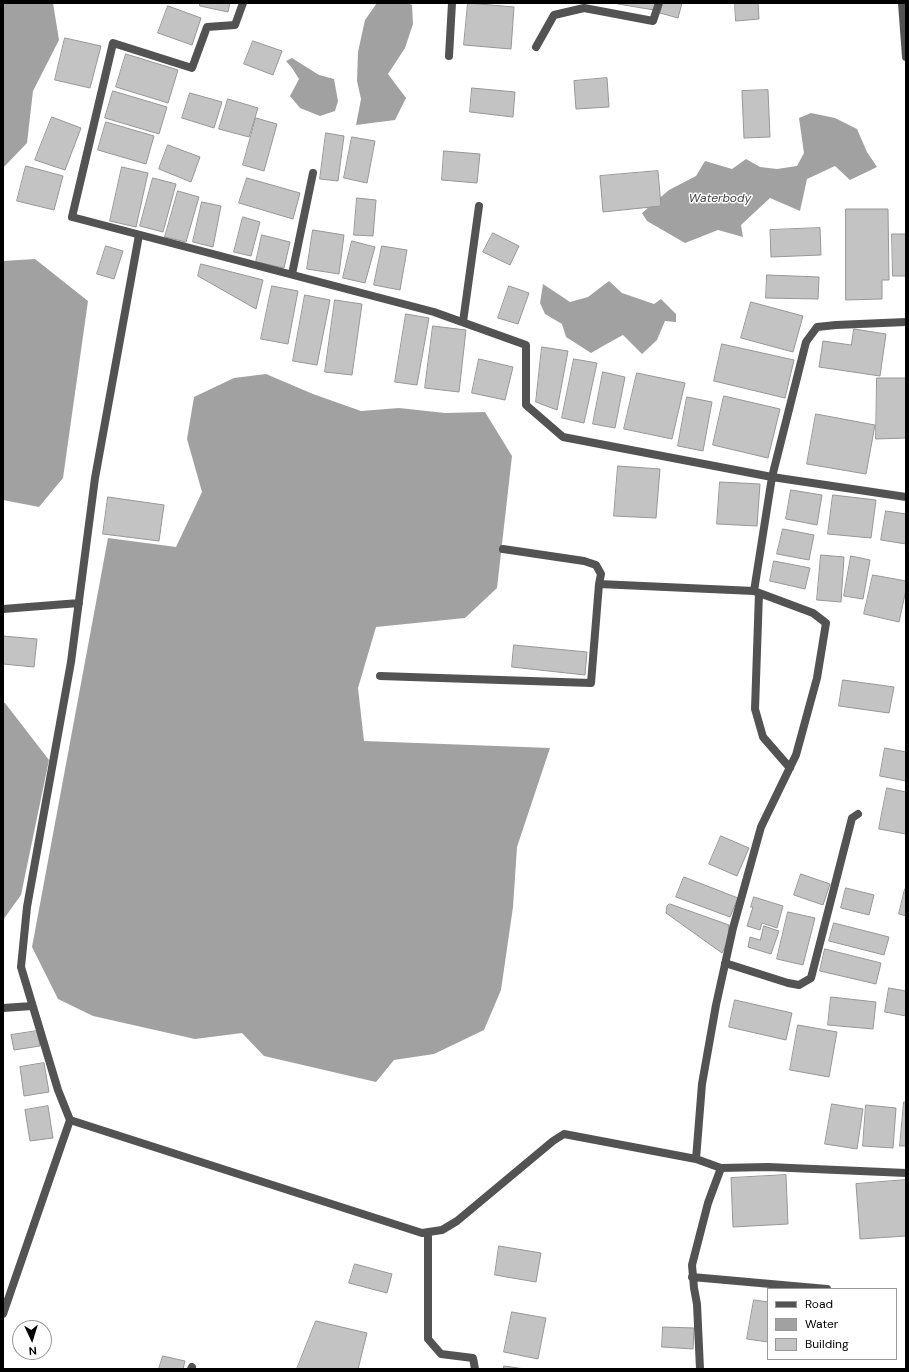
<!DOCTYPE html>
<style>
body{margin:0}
#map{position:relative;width:909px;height:1372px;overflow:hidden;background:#fff;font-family:"DM Sans",sans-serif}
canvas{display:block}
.frame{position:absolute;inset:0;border:4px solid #000;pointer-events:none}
.legend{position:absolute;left:767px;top:1288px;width:130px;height:72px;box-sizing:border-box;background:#fff;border:1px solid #999;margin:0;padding:5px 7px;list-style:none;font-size:12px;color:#000}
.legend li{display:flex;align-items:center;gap:8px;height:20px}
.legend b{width:20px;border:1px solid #999}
.north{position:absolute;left:12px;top:1320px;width:40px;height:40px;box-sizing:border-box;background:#fff;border:1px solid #999;border-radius:50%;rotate:176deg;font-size:11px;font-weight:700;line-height:16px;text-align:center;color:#000}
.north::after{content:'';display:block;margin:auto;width:14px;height:18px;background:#000;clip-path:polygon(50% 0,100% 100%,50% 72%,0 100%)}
</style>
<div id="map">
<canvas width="909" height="1372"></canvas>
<div class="frame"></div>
<ul class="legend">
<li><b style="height:5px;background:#535353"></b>Road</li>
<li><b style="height:11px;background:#a1a1a1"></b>Water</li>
<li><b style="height:11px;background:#c3c3c3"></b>Building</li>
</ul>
<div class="north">N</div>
</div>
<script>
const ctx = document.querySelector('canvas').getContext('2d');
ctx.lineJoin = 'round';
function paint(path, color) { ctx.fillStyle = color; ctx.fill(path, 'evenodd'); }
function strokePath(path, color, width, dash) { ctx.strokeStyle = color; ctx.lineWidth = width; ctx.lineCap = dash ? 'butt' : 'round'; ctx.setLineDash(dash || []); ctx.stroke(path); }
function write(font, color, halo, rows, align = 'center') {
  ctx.font = font + ' "DM Sans",sans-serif'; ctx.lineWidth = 3; ctx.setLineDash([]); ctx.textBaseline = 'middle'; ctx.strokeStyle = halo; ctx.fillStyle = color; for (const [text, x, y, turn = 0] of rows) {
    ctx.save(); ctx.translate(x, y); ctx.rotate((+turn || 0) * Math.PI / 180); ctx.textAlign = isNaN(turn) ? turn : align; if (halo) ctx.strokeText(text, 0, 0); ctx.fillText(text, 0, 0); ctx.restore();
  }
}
paint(new Path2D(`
 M3,3H53L59,40L33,91L27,143L3,168Z
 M377,3H407L412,5L413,24L405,48L388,74L406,98L395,120L356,125L361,99L357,81L358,52L365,20Z
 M292,58L319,75L334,79L338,101L335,111L320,116L300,108L290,96L299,79L292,68L286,61Z
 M811,113L835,118L857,129L867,152L877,167L850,180L835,166L807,179L800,211L770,198L741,225L743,237L718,230L685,243L647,221L642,213L669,190L696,176L705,161L732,169L746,159L760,167L777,169L797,166L804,153L799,118Z
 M35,259L88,301L63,478L39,507L3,500V261Z
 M609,281L622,293L654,304L661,299L676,314V322L665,321L657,340L642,354L623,335L603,346L591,353L566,337L562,324L545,314L540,303L543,284L570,302L588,297Z
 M266,374L313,394L361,411L399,408L445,413L485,412L512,456L497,588L465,618L376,627L358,688L364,741L550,748L517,847L513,907L501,990L484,1030L434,1054L394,1060L376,1082L264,1056L242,1033L195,1039L93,1016L58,999L32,947L108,538L176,547L202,492L187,439L194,397L234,378Z
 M3,703H5L49,760L21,895L3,920Z`), '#a1a1a1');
const building = new Path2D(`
 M200,3H230L228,12L200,6Z
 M468,3L514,7L511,49L464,45Z
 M619,3H655L654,10L618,4Z
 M663,3H682L678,18L660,13Z
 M735,3H758L759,19L736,21Z
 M168,6L201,18L192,45L158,33Z
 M65,38L101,46L90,88L55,80Z
 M253,41L282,51L273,75L244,64Z
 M126,54L178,70L168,103L116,87Z
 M607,78L609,107L576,109L574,81Z
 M472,88L515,92L513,117L470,112Z
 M768,90L770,137L744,138L742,91Z
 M113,91L167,107L159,134L105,118Z
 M190,93L222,102L214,128L182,118Z
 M228,99L258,108L249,137L219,129Z
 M52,117L81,128L65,170L35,160Z
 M256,118L277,124L264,171L243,165Z
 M106,122L154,136L146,164L98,150Z
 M326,133L344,136L338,181L320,179Z
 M352,137L375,141L367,183L344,178Z
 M168,145L200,157L191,182L159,169Z
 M444,151L480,154L477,183L442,180Z
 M26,166L63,176L54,210L17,201Z
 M122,167L148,173L136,227L110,221Z
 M658,171L661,206L603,212L600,176Z
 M153,178L176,184L163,232L140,226Z
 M247,178L300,193L293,219L239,203Z
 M178,191L199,197L186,242L165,237Z
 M357,198L376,200L373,236L354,235Z
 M202,202L221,206L213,247L193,242Z
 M846,209H888L889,280H882V299L846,300Z
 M243,217L260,222L251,256L234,252Z
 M820,228L821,255L771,257L770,230Z
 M313,230L344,235L339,274L307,269Z
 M493,233L519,246L510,265L483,252Z
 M892,234H906V276H893Z
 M262,235L290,242L284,268L256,262Z
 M352,241L375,247L365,283L343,278Z
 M106,246L123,251L114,279L97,274Z
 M382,246L407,250L400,290L374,285Z
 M201,264L263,280L256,309L198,276Z
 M767,275L819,277L818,299L766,298Z
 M272,286L298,291L288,344L261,339Z
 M509,286L529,293L518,324L498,318Z
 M305,295L330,300L317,365L293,361Z
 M335,300L362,304L352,375L325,372Z
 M751,302L803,316L793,352L741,338Z
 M406,314L429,318L417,385L395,382Z
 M433,326L466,330L459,392L425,388Z
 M854,329L886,334L880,376L819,367L823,341L851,345Z
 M722,344L794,360L785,398L714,381Z
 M542,347L568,351L557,410L536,402Z
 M479,359L513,367L505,400L472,393Z
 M574,359L597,363L584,423L562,418Z
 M603,372L625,377L615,428L593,424Z
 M637,373L685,383L672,439L624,429Z
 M877,378H906V438L876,439Z
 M724,396L780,409L768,458L713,445Z
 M687,397L712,402L703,451L678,446Z
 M816,414L875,425L866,474L807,464Z
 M618,466L660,469L656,518L614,516Z
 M720,482L760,484L757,526L717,524Z
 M791,490L822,495L817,525L786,519Z
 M833,495L876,500L871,538L828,534Z
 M108,497L164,505L159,541L103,534Z
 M886,511L906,514V544L881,540Z
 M783,529L814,535L809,560L777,554Z
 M821,555L844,557L841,602L817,600Z
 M851,556L870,560L863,599L844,596Z
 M774,561L810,568L805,589L770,581Z
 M873,575L906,581V590L899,622L864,614Z
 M3,636L37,639L34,667L3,664Z
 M514,645L587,652L585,675L512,667Z
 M843,680L894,687L889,713L839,706Z
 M885,748L906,752V781L880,776Z
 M887,788L906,792V834L879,829Z
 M721,836L749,848L737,876L709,864Z
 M801,874L830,884L823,905L794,895Z
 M684,877L738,898L730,917L676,897Z
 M846,888L874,895L869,915L841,908Z
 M905,889H906V916L899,914Z
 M754,897L783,906L777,928L762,923L760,930L747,926L753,907H751Z
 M670,904L729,925V939L722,953L666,913L667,906Z
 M788,912L815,918L803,965L777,959Z
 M834,923L889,937L884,955L829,941Z
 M764,926L779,931L771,954L748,947L750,937L760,940Z
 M825,949L881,963L876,984L820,971Z
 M889,988L906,991V1016L885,1012Z
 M831,997L876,1002L873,1029L828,1025Z
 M735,1000L792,1013L786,1040L729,1027Z
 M798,1025L837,1032L829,1077L790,1070Z
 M37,1031L40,1046L14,1050L11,1035Z
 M44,1063L49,1092L24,1096L20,1067Z
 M904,1102H906V1146H900Z
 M832,1104L863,1109L857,1149L825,1144Z
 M866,1105L896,1108L893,1148L863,1146Z
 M48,1106L53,1138L30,1141L25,1110Z
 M786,1175L788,1224L733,1227L731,1178Z
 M906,1180V1236L860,1239L856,1184Z
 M499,1246L541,1253L536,1282L495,1275Z
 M355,1264L392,1274L387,1293L349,1283Z
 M754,1300L768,1302V1342L747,1339Z
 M512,1312L546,1318L538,1359L504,1352Z
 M316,1321L367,1333L358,1369H297Z
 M663,1327L694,1328L693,1349L662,1347Z
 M163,1356L185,1361L183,1369H159Z
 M504,1366L525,1369H504Z`);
paint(building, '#c3c3c3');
strokePath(building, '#979797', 1);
strokePath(new Path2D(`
 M243,3L235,25L207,27L192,68L113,43L72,217L434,312L526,345V405L563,437L772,477L906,497
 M902,3L906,57
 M536,47L554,15L584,8L653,21L659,3
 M449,56L452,3
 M292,274L313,173
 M463,322L479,206
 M503,549L584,561L596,565L601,574L599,584
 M759,593L755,709L763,737L790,768
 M3,609L79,603
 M380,676L591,683L599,584L754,591L772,477L806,342L817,327L836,325L906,322
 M725,963L788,983L799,985L811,978L852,818L858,814
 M3,1008L32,1006
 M70,1120L58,1090L21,967L27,907L71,662L95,478L139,235
 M696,1159L702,1084L716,1005L733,928L761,827L796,755L817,678L826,623L813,613L754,591
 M428,1232V1339L441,1354L473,1358L475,1369
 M692,1277L827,1289
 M3,1314L70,1120L422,1233L442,1230L457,1221L553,1141L564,1134L696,1159L721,1168L768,1167L906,1173
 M191,1369L192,1367
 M700,1369L697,1304L694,1288L692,1265L708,1203L721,1168`), '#535353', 8);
write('italic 12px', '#424242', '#fff', [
 ["Waterbody",720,199]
]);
</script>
